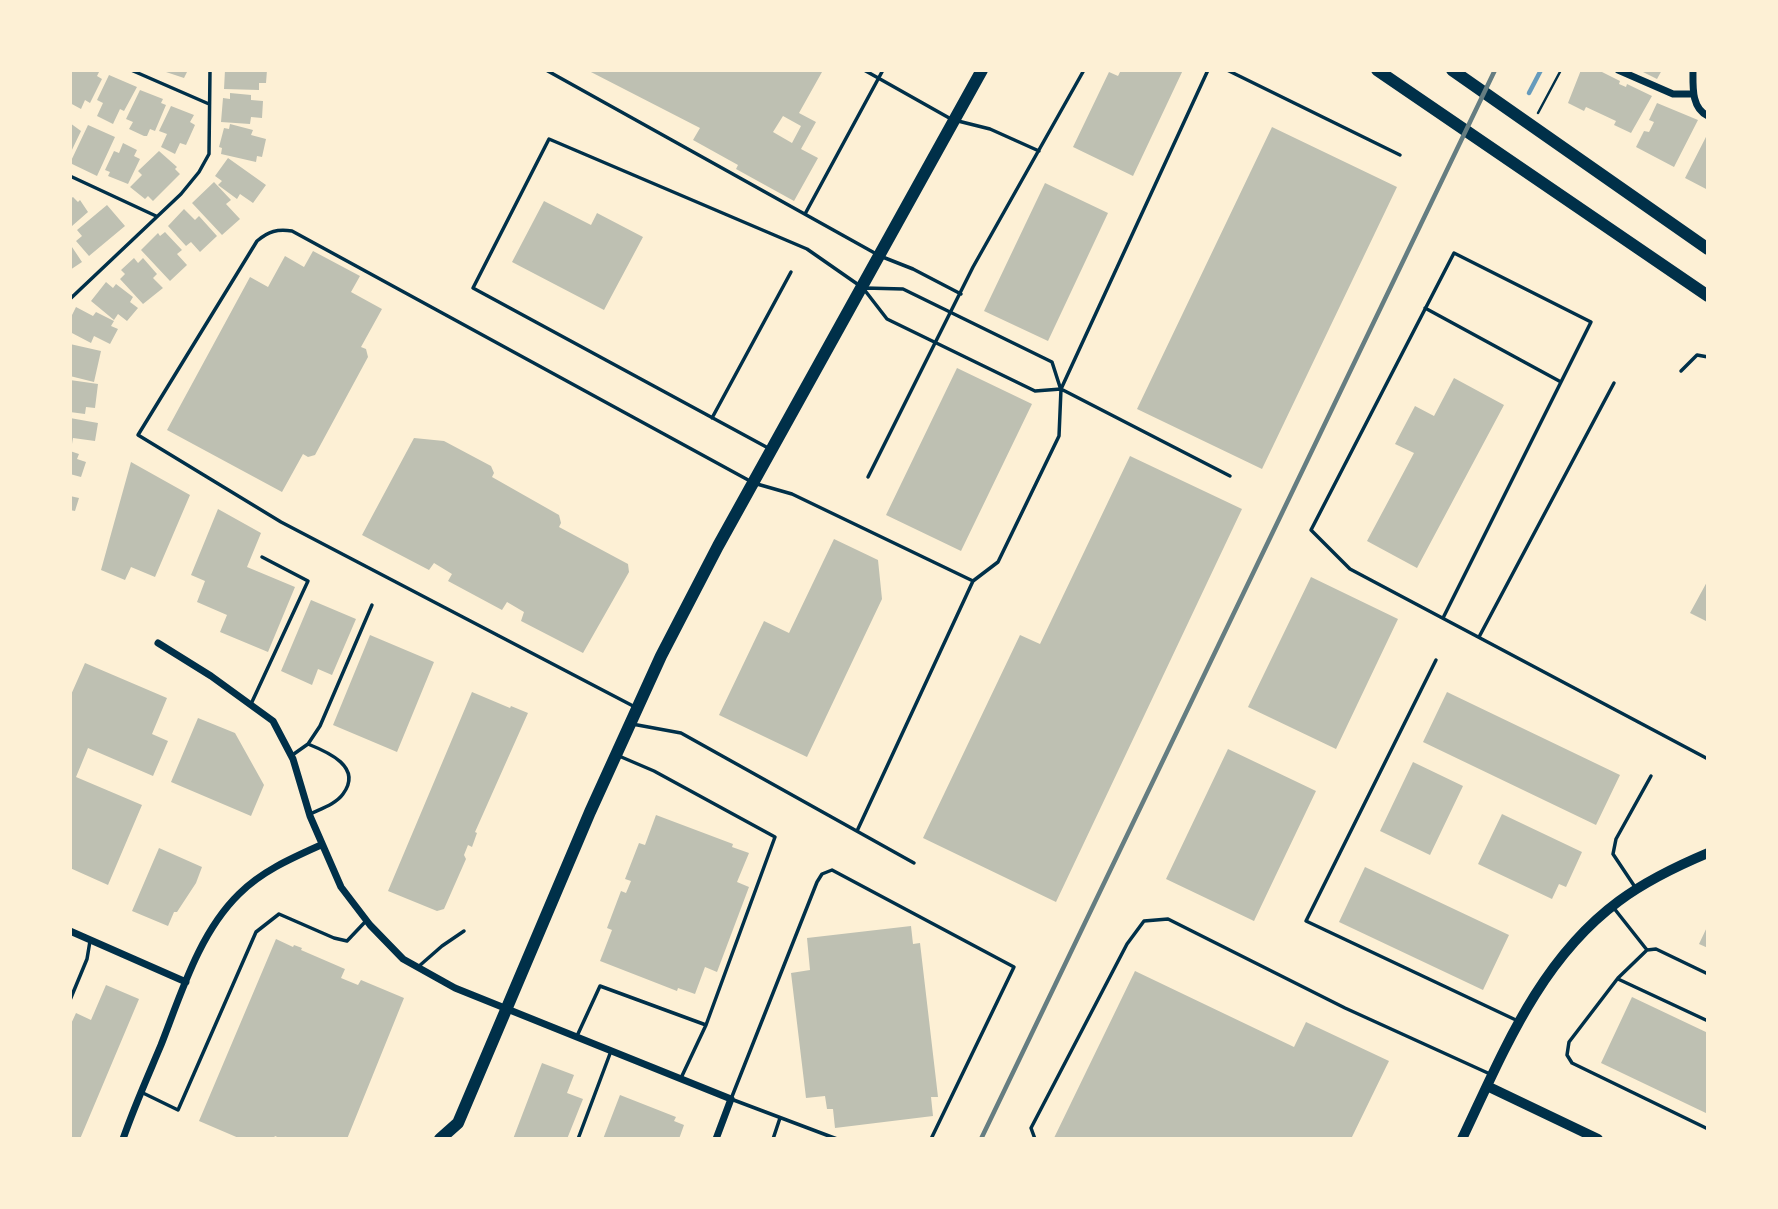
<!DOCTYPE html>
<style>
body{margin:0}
#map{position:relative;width:1778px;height:1209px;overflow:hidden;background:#fdf0d5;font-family:"Fira Sans Condensed",sans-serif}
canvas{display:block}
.frame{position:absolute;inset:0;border:72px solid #fdf0d5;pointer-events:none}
</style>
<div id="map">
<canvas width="1778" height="1209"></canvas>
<div class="frame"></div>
</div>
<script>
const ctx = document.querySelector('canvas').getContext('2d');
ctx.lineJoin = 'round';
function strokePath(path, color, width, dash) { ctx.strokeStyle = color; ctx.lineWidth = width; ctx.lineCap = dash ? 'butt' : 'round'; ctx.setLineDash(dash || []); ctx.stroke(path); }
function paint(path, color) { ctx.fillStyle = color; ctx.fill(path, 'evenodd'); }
strokePath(new Path2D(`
 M1529,93L1541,70`), '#669bbc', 4.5);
paint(new Path2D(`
 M72,70H100L97,76L102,79L90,103L85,100L81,109L70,103Z
 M160,70H188L184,78Z
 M225,70H267L266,83H259V90L224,89Z
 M587,70H817L822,72L799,113L816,122L801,149L818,158L794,201L736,169L738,165L693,140L700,128ZM783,116L801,126L792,143L773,132Z
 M1121,70H1183L1133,176L1073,147L1109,72L1118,76Z
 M1581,70H1598L1620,81L1619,84L1626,87L1627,84L1652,96L1631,133L1614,125L1616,121L1586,107L1584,111L1568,103Z
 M1639,70H1662L1657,79Z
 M109,75L137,87L124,111L120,109L113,124L97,116L103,103L97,100Z
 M140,90L163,99L161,103L166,105L155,131L150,129L147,136H144L129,129L133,122L126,119Z
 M230,93L251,95V100L263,101L262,118L251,117L250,124L221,122L223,98L230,99Z
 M1657,103L1698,120L1674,167L1636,147L1644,131L1649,132L1654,122L1649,120Z
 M171,106L194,115L190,122L195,125L186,145L180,143L175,154L161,147L167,134L159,131Z
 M70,123L81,131L70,154Z
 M230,124L253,130L251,135L266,139L262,157L257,156L256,162L221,154L222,148L219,147L224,128L229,129Z
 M88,125L115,137L97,176L70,163Z
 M1272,127L1397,187L1262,469L1137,409Z
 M1708,133V190L1685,178Z
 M123,143L137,150L134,156L140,159L128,184L108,176L110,172L105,170L114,151L119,153Z
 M159,151L177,167L175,169L180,174L153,201L148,196L145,199L130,187L142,175L138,171Z
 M228,158L266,185L253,203L240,194L237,199L218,185L222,181L215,176Z
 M214,182L231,200L226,204L240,219L222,235L192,203Z
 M1045,183L1108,213L1048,341L984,311Z
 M73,197L78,202L80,200L88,212L72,226L70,199Z
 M544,201L591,225L597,213L643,237L604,310L512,262Z
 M107,205L125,226L89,256L76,241L82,236L77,230Z
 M184,209L195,220L199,216L217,236L200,252L191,242L186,246L168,226Z
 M165,232L182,250L177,254L187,265L170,281L141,250L158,233L160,236Z
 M70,244L82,262L70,270Z
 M313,251L360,276L351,292L382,309L361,347L366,349L368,357L315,455L308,457L303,454L282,492L167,430L250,277L268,287L285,256L304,267Z
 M134,258L138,263L143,258L157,274L153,278L163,288L143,304L120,279L125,274L121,270Z
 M106,282L113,288L116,284L133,297L130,302L138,308L127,321L118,314L114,320L91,301Z
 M76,307L93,316L96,312L114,321L111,326L118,329L110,344L94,336L91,343L70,332V319Z
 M70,344L101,351L94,382L70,376Z
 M957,368L1032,404L961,551L886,515Z
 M1454,378L1504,405L1417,568L1367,541L1414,453L1395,444L1415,406L1434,416Z
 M70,380L98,384L95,408L86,407L85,414L70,412Z
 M70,418L98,423L95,441L73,438L72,444L70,443Z
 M414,438L444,441L491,466L494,473L492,477L559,515L561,523L559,527L628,564L629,572L583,653L521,621L524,612L507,602L502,610L448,581L452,574L434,563L429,570L362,535Z
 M70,451L79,454L77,459L86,462L81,477L70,474Z
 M1130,456L1242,509L1056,902L923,838L1020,635L1040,644Z
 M131,462L190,495L155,577L131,567L125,580L101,570Z
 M70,496L79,498L75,511L70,510Z
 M218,509L261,533L247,567L295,587L268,652L220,632L227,615L197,602L205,581L191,575Z
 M834,539L878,560L882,599L807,757L719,715L764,621L789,633Z
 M1311,577L1398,619L1336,749L1248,707Z
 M1708,580V622L1690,613Z
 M311,600L356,619L332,675L318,669L312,685L281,671Z
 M370,635L434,662L397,752L333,725Z
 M85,663L167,698L152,734L168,741L153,776L88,748L76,777L142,805L108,885L70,868V697Z
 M472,692L510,708L511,706L528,713L475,832L477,833L472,847L468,845L464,855L466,859L444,909L437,911L388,891Z
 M1447,692L1620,775L1596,825L1423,742Z
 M198,718L235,733L264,785L251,816L171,782Z
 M1228,749L1316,791L1254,921L1166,879Z
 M1413,762L1463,786L1430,855L1380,831Z
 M1502,814L1582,852L1566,887L1559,884L1552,899L1478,864Z
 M656,815L733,844L732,847L749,853L737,882L749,887L717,972L705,967L695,994L678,988L677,991L600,961L612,930L607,928L621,891L626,893L631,881L625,879L639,843L645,845Z
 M159,848L202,867L196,883L177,912H174L168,926L132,911Z
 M1365,867L1509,935L1483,990L1339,922Z
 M1708,925V948L1699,944Z
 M911,926L913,944L920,943L938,1097H931L933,1116L835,1128L833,1109H827L825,1096L806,1098L791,973L810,970L807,938Z
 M276,939L293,947L294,945L302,948L301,950L345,969L341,978L358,985L361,980L404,998L347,1139H282L275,1136L273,1139H241L199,1121Z
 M1135,971L1294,1047L1306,1022L1389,1061L1351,1139L1054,1138Z
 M106,985L139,999L80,1139H70V1026L76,1013L91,1020Z
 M1632,997L1708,1033V1114L1601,1063Z
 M542,1063L574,1075L567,1093L583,1099L567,1139H513Z
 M620,1095L676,1117L674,1121L684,1125L679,1139H603Z`), '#bec0b2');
strokePath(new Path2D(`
 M1538,113L1561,70`), '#003049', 2.5);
strokePath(new Path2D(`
 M131,70L209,104
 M546,70L880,256L913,269L961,294
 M864,70L951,119
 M1227,70L1400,155
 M958,121L990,129L1039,151
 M70,176L156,216
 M805,214L883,70
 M865,288L903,289L1052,362L1060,387
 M70,299L181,194L199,172L209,154L210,70
 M1425,308L1561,382
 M1681,371L1697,355L1708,357
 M712,418L791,272
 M770,449L473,288L549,139L807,249L863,288L887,319L1035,391L1061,389L1230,476
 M868,477L973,267L1084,70
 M757,484L792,494L973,581
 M1443,618L1591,322L1454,253L1311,530L1350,569L1708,759
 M1479,637L1614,383
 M1436,660L1306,921L1518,1021
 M251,704L308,581L262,557
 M635,707L281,522L138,435L257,241C269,231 277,229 292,231L750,481
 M632,724L681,733L914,863
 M308,744C328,752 363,767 343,794C336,804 320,809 310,814
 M291,756L308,744L320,726L372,605
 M619,756L654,771L775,837L706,1025L681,1078
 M857,831L973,581L998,562L1059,436L1061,389L1208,70
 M1635,887L1613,854L1616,839L1651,776
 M1613,907L1647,950
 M418,967L442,946L464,931
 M1708,974L1656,949L1647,950L1618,978L1569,1042L1567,1055L1572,1063L1708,1129
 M1618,979L1708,1021
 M70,1000L87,959L90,941
 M577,1036L600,986L706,1025
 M141,1092L178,1110L256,932L279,914L334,938L347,941L365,922
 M578,1139L611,1051
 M773,1139L780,1118
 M837,1139L731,1099L817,882L822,874L832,870L1014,967L931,1139
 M1035,1139L1031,1128L1127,944L1144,921L1168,919L1345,1008L1490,1074`), '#003049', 3.5);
strokePath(new Path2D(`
 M1618,70L1673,94H1692
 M1693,70C1693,86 1691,108 1708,116
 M158,643L211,676L273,721L293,759L310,816L341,887L370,925L403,959L455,988L731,1099L716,1139
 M70,931L186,982
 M123,1139C134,1107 148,1076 161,1045C181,994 199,933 239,894C262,871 292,858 321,845`), '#003049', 7);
strokePath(new Path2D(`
 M1487,1086L1598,1139
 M1462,1139C1503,1053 1539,960 1619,901C1646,881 1677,866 1708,853`), '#003049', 10);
strokePath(new Path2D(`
 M440,1139L458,1123L590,812L661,656L718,546L982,70`), '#003049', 12);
strokePath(new Path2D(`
 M1377,70L1708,296
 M1452,70L1708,249`), '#003049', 12);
strokePath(new Path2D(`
 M981,1139L1495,70`), '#657d81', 4.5);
</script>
